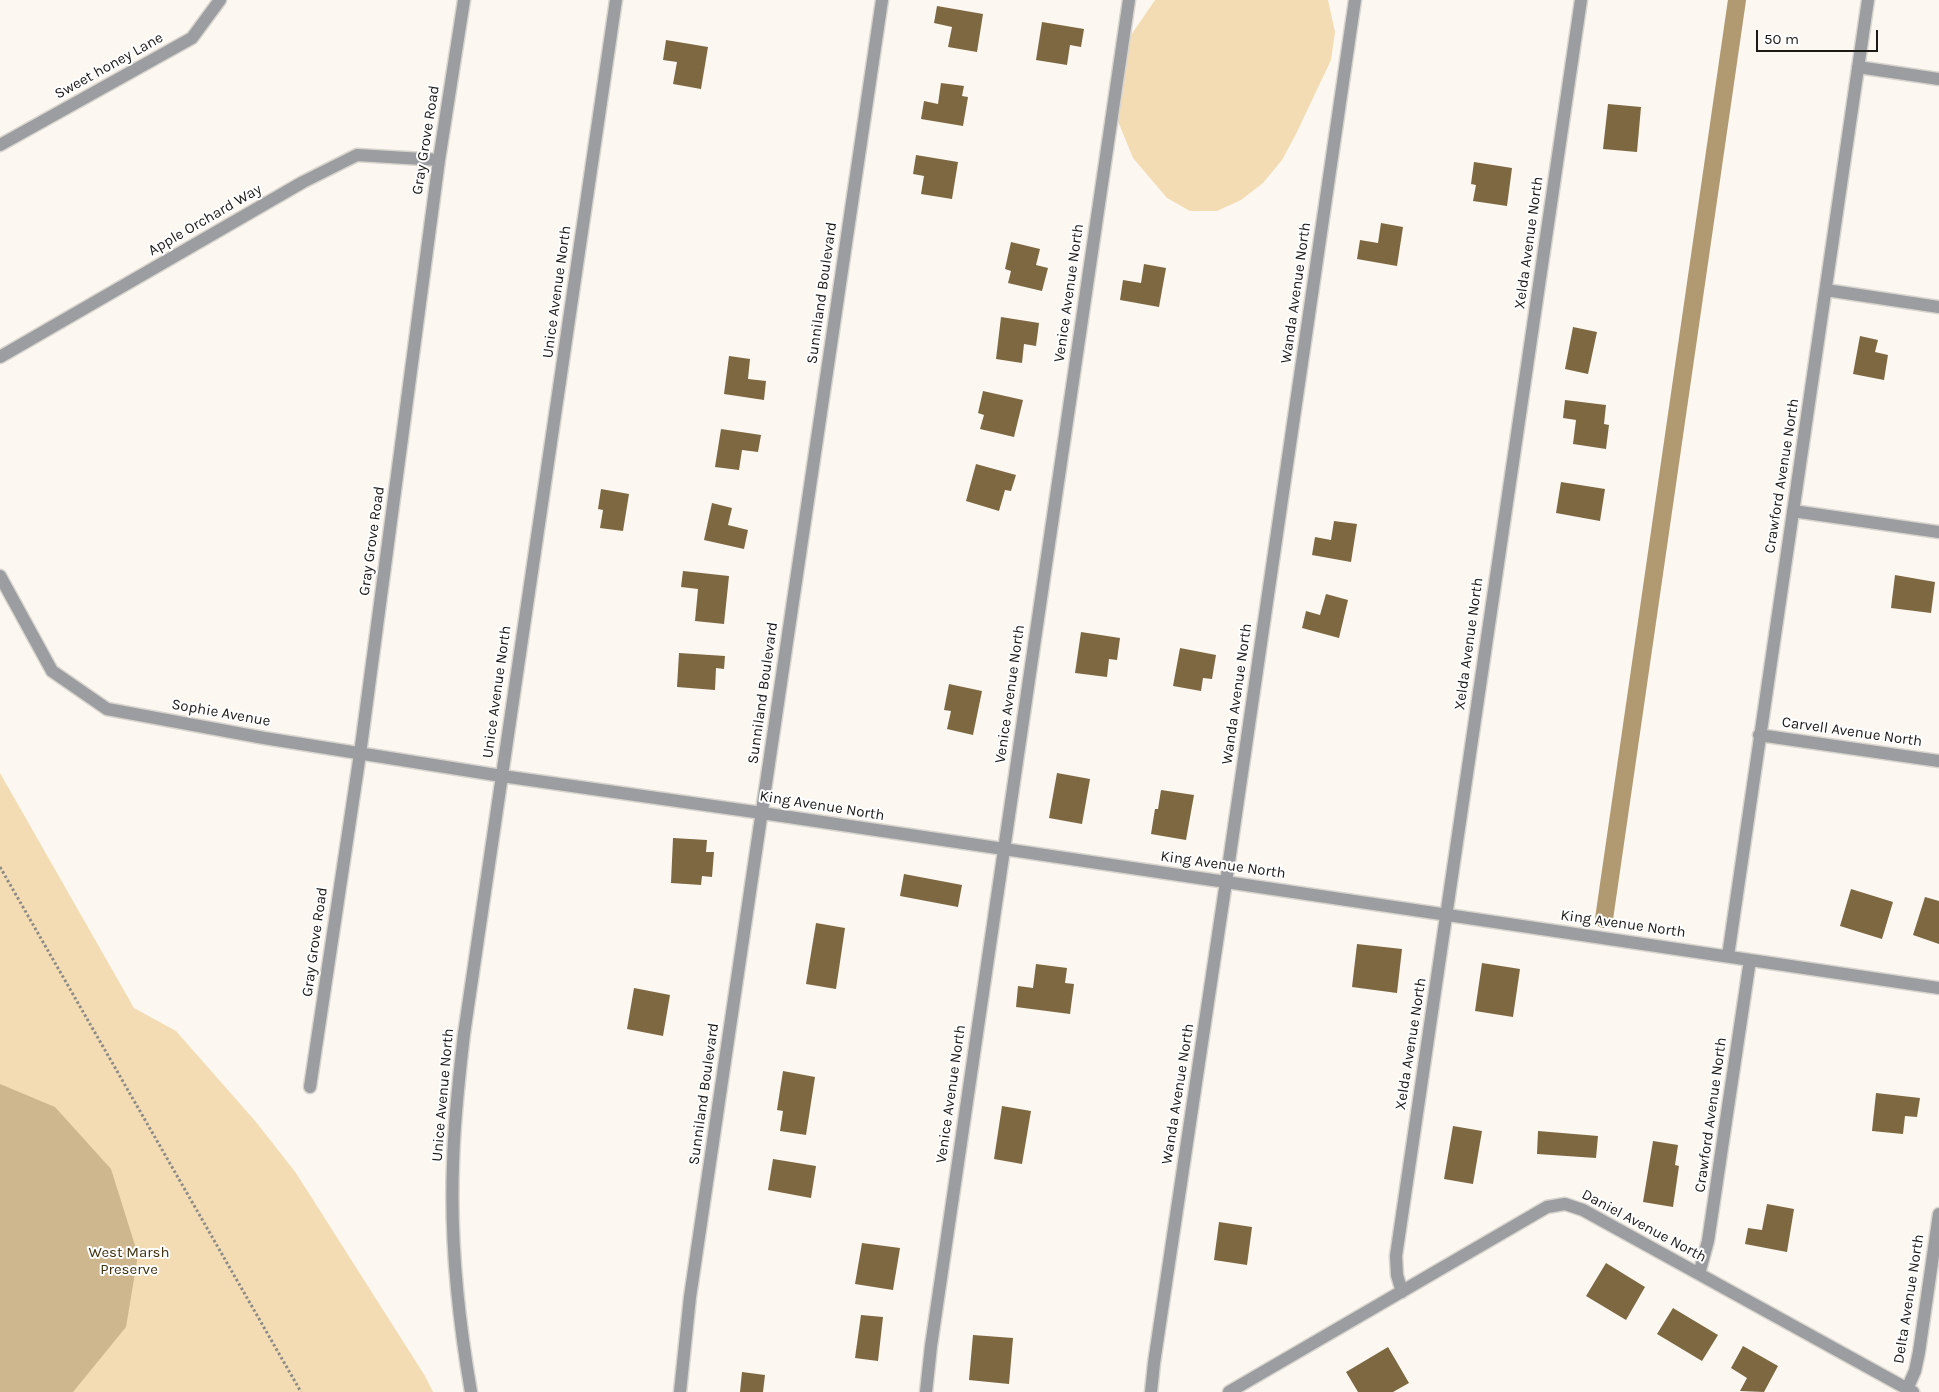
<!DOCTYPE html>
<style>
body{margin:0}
#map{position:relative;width:1939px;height:1392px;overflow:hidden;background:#fcf8f1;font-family:Karla,sans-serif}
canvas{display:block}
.scale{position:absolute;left:1756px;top:30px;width:122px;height:22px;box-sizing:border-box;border:2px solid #1b1a17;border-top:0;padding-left:6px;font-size:15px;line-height:18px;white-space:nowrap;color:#1b1a17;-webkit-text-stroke:4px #fff;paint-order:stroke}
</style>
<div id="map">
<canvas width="1939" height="1392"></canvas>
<div class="scale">50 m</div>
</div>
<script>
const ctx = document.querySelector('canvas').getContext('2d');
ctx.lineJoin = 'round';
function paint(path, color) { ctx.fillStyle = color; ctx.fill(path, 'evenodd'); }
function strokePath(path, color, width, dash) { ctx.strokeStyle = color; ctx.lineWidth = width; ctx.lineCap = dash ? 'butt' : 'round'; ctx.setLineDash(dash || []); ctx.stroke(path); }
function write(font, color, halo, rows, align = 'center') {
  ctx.font = font + ' Karla,sans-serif'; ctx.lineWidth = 4; ctx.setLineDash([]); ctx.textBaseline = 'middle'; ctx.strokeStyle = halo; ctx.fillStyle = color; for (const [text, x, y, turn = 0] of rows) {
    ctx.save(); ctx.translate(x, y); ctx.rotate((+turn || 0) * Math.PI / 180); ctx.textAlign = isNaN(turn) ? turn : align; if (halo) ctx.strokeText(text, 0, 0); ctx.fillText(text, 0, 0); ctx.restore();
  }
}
paint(new Path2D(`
 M1155,0H1328L1335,32L1331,60L1296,134L1282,160L1263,183L1241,200L1217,211H1190L1167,198L1133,158L1117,119L1127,41Z
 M0,773L134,1008L176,1031L256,1122L296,1173L425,1376L433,1392H0Z`), '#f3dcb3');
paint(new Path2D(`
 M0,1084L55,1107L111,1169L138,1255L126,1327L73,1392H0Z`), '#ceb78e');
strokePath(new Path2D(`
 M1604,919L1737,0`), '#b19a72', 18);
paint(new Path2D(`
 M937,6L983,14L977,52L948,47L952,27L934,23Z
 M1042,22L1084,29L1081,47L1070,45L1067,65L1036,60Z
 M666,40L708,47L701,89L673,84L677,62L663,60Z
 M941,83L964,86L962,96L968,97L963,126L921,119L924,101L938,104Z
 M1608,104L1641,107L1637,152L1603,149Z
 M916,155L958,162L952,199L921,194L924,176L913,174Z
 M1474,162L1512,168L1507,206L1473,201L1476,185L1471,184Z
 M1381,223L1403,227L1397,266L1357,259L1360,240L1378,243Z
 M1011,242L1040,249L1036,265L1048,268L1042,291L1008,283L1011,271L1005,269Z
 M1144,264L1166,268L1159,307L1120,300L1123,280L1141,283Z
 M1001,317L1039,323L1036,346L1024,344L1022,363L996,359Z
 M1573,327L1597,332L1588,374L1565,369Z
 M1860,336L1878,340L1875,352L1888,355L1884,380L1853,374Z
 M729,356L750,359L748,379L766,381L764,400L724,394Z
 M983,391L1023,400L1014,437L980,429L984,415L978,413Z
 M1565,400L1606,405L1604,424L1609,425L1606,449L1573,444L1576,420L1563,418Z
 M721,429L761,435L758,452L742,450L739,470L715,467Z
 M976,464L1016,475L1011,491L1005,490L999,511L966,501Z
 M1561,482L1605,489L1600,521L1556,513Z
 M601,489L629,494L623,531L600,528L603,510L598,509Z
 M712,503L732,508L728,525L748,530L744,549L704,540Z
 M1334,521L1357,524L1351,562L1312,555L1315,537L1331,540Z
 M683,571L729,576L724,624L695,621L698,589L681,587Z
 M1895,575L1935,582L1931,613L1891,608Z
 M1326,594L1348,600L1339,638L1302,628L1306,611L1320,615Z
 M1081,632L1120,638L1117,660L1109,659L1107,677L1075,673Z
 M1180,648L1216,655L1212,679L1203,678L1201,691L1173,686Z
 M679,653L725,656L724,669L716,668L715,690L677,687Z
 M949,684L982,691L973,735L947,729L951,711L944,710Z
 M1057,773L1090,779L1082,824L1049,818Z
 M1161,790L1194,795L1186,840L1151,834L1155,809H1158Z
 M673,838L707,840L706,852H714L712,877L702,876L701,885L671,883Z
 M904,874L962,885L958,907L900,896Z
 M1851,889L1893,902L1882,939L1840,926Z
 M1925,897L1939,901V944L1913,935Z
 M816,923L845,928L836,989L806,984Z
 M1357,944L1402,949L1397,993L1352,987Z
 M1482,963L1520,969L1513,1017L1475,1011Z
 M1036,964L1067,968L1065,983L1074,984L1070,1014L1016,1007L1018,986L1033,988Z
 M634,988L670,995L663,1036L627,1029Z
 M783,1071L815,1077L806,1135L780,1131L783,1111L777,1110Z
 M1876,1093L1920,1098L1917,1117L1905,1116L1903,1134L1872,1131Z
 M1002,1106L1031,1111L1022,1164L994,1159Z
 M1453,1126L1482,1131L1473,1184L1444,1179Z
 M1538,1131L1598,1136L1596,1158L1537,1154Z
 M1653,1141L1678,1145L1675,1165L1679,1166L1673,1207L1643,1202Z
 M773,1159L816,1166L811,1198L768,1190Z
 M1767,1204L1794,1209L1787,1252L1745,1244L1748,1228L1762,1230Z
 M1219,1222L1252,1227L1247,1265L1214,1260Z
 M862,1243L900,1248L893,1290L855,1284Z
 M1606,1263L1645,1287L1626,1320L1586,1296Z
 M1673,1308L1718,1335L1702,1361L1657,1334Z
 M861,1315L883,1317L878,1361L855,1358Z
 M973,1335L1013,1338L1009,1384L969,1380Z
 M1743,1346L1778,1366L1764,1392L1740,1391L1747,1378L1731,1368Z
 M1388,1347L1409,1383L1393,1392H1358L1346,1372Z
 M742,1372L765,1375L763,1392H740Z`), '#7d6842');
const minor = new Path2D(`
 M1858,67L1939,79
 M0,145L192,38L220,0
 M1826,290L1939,307
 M0,357L303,182L357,155L439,160
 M1793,511L1939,532
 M0,576L52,671L107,709L264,738L502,776L762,813L1939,988
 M1759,735L1939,761
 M1728,956L1868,0
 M310,1087L360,754L439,160L464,0
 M1699,1274L1708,1241L1750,960
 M1402,1292L1397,1275L1396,1256L1581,0
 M1907,1389L1915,1371L1919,1352L1939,1214
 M471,1392C458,1317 450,1240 453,1164C454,1120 459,1077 464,1034L616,0
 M680,1392L690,1297L882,0
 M926,1392L931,1346L1129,0
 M1151,1392L1154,1363L1226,882L1355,0
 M1229,1392L1547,1207L1565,1204L1583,1210L1913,1392`);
strokePath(minor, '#d8d4ce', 15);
strokePath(new Path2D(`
 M0,867L301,1392`), '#8e8b86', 3, [2.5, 2.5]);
strokePath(minor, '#9b9da0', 12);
write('15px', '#1b1a17', '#fff', [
 ["Sweet honey Lane",109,66,-29],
 ["Gray Grove Road",426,140,-81],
 ["Apple Orchard Way",205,220,-30],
 ["Xelda Avenue North",1529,243,-82],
 ["Unice Avenue North",557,292,-82],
 ["Sunniland Boulevard",822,293,-82],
 ["Venice Avenue North",1069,293,-82],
 ["Wanda Avenue North",1296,293,-82],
 ["Crawford Avenue North",1782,476,-81],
 ["Gray Grove Road",372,541,-82],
 ["Xelda Avenue North",1469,644,-82],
 ["Unice Avenue North",497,692,-82],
 ["Sunniland Boulevard",763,693,-82],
 ["Venice Avenue North",1010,694,-82],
 ["Wanda Avenue North",1237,694,-82],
 ["Sophie Avenue",221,713,10],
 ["Carvell Avenue North",1852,732,8],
 ["King Avenue North",822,806,9],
 ["King Avenue North",1223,865,8],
 ["King Avenue North",1623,924,8],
 ["Gray Grove Road",315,942,-82],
 ["Xelda Avenue North",1411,1044,-81],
 ["Sunniland Boulevard",704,1094,-82],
 ["Venice Avenue North",951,1094,-82],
 ["Wanda Avenue North",1178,1094,-81],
 ["Unice Avenue North",443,1095,-85],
 ["Crawford Avenue North",1711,1115,-82],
 ["Daniel Avenue North",1644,1226,28],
 ["Delta Avenue North",1909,1299,-81]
]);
write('15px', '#41310f', '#fff', [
 ["West Marsh",129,1253],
 ["Preserve",129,1270]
]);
</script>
